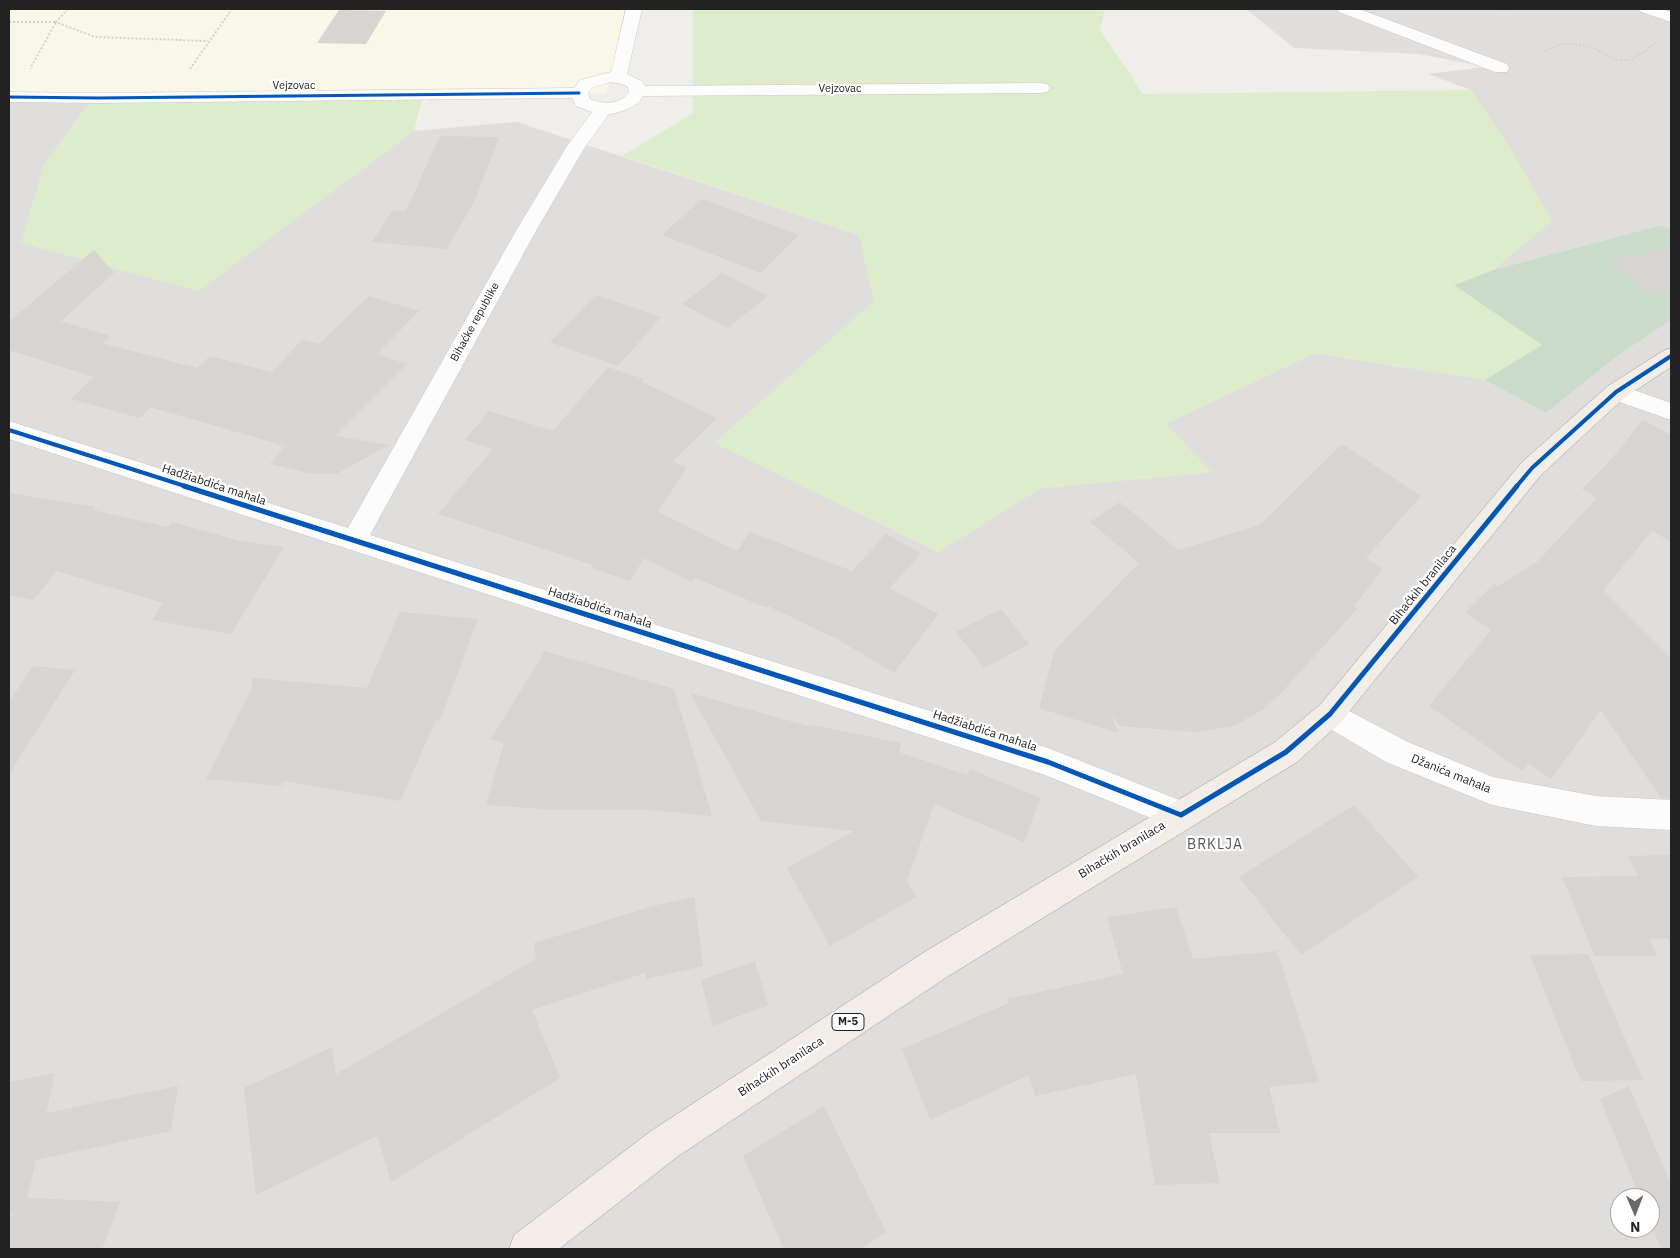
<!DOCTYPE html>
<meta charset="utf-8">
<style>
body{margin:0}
#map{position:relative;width:1680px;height:1258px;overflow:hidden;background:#f0eeeb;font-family:"IBM Plex Sans",sans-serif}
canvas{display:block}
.frame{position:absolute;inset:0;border:10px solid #222;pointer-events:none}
.north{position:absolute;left:1610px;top:1188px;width:50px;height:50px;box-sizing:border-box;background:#fff;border:1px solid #a7a7a7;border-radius:50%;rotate:179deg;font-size:14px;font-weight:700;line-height:20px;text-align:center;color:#222}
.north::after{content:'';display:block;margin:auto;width:18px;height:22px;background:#6a6968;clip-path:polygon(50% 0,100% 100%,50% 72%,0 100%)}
</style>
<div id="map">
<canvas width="1680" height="1258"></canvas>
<div class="frame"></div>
<div class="north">N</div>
</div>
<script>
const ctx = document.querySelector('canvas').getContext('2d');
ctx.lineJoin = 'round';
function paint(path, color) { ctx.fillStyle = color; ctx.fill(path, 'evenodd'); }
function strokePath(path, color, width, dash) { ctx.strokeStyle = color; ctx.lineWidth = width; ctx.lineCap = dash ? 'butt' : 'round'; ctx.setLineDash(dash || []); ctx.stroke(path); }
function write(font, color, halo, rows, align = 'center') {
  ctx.font = font + ' "IBM Plex Sans",sans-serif'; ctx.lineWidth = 4.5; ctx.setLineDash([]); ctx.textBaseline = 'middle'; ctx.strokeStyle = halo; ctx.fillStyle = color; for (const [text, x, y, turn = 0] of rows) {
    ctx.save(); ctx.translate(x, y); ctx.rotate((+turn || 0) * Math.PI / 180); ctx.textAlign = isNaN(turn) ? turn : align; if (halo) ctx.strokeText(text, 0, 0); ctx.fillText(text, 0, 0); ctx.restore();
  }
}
paint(new Path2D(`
 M1425,9H1671V230L1661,225L1493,270L1551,221L1471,90L1428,74L1485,67L1524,48Z
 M96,93L198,291L414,131L517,122L859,235L874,301L715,443L938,552L1041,488L1212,472L1165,424L1315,353L1485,380L1546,413L1616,357L1671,320V1249H9V97L21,98ZM1620,1198H1650V1228H1620Z`), '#dfdedc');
paint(new Path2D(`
 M9,9H631L606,93L21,98L9,97Z`), '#f8f7e8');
paint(new Path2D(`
 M693,9H1105L1100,31L1131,75L1142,94L1471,90L1511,149L1552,221L1493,270L1455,284L1543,346L1485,380L1315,353L1166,424L1212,472L1041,488L938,552L714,443L874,301L859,235L622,156L693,113Z
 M96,93L423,95L414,131L198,291L21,243L44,164Z`), '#ddeccb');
paint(new Path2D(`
 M1661,225L1671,230V320L1616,357L1546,413L1485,380L1542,345L1454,285L1493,270Z`), '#cadbca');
paint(new Path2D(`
 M1246,9H1497L1557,32L1485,67L1419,54L1294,48Z`), '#e0dfde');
paint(new Path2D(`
 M339,10L386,11L366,44L317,43Z
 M440,136L499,137L475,200L447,249L372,242L393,210L406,211Z
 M702,199L799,235L761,273L662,235Z
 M1671,248V290L1650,295L1610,260Z
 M94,250L114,273L61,321L110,336L102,343L197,368L210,356L272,372L302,340L319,344L369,296L419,311L377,354L407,364L335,436L389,445L336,474L309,473L270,464L285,446L150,407L140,418L71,399L94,377L9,350V319L11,320Z
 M722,273L768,296L728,328L682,304Z
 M596,295L661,317L618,366L550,342Z
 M608,367L644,379L642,382L717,418L672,462L687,467L658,512L737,551L750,532L852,571L886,534L921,553L890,588L938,614L894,673L839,640L768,606L767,608L695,578L691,582L644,558L630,581L591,568L593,565L438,514L493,449L465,440L489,411L553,431Z
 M1643,420L1671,435V542L1652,531L1603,590L1671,658V798H1661L1601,710L1551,779L1528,763L1522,771L1429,706L1491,630L1465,612L1494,584L1498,586L1537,562L1597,498L1582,489L1609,462Z
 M1342,444L1421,496L1366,558L1383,569L1354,606L1358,608L1282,692L1262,710L1234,726L1195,732L1120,726L1112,715L1118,733L1039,708L1055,650L1139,563L1090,522L1120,502L1178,550L1260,525Z
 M9,493L95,507L93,510L168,527L173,522L240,541L284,547L231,634L152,620L163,603L56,571L34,600L9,595Z
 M1001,609L1029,644L984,668L956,632Z
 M400,612L478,619L440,721L436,720L400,801L284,781L281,786L206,779L251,690L253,678L367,688Z
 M545,651L674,689L712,816L651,810H559L486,805L504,743L491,739Z
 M33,666L75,670L9,774V702Z
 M690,693L812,727V725L901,743L899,752L967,775L970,769L1040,798L1024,842L934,804L907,881L916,897L830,946L787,868L854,831L761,821Z
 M1354,805L1418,877L1301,955L1239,877Z
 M1671,855V945L1668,938L1650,939L1657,956H1595L1562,877L1638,876L1628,856Z
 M694,897L703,966L646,979L645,973L532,1010L560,1078L391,1182L377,1136L256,1195L244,1088L332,1047L336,1074L536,959L534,943L653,906Z
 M1176,907L1193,959L1277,951L1319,1082L1269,1087L1280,1133H1209L1220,1183L1155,1185L1136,1074L1035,1096L1029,1075L930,1120L902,1049L1009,1003L1007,999L1123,974L1107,917Z
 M1588,954L1643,1080L1581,1081L1530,955Z
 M755,961L768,1005L713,1026L701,980Z
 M55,1073L46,1113L178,1086L171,1131L36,1160L27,1198L120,1202L102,1249H9V1223L13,1213L9,1212V1082Z
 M1629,1086L1671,1184V1249H1661L1650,1222V1198H1640L1600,1099Z
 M824,1106L886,1232L861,1249H784L743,1156Z`), '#d7d4d2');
const minor = new Path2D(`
 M626,9H642L627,74L642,81L645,86L1041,83L1047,84L1050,88L1047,92L1041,93L643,96C636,108 622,112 609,114L585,147L537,229L370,535L1048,748L1192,805L1197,815L1192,825L1181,830L1045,775L9,439V421L348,528L517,229L567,146L592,112L576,106L572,98L98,103L9,102V92L98,93L574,88L580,80L611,72ZM610,82L622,84L628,87L629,92C620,106 603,104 590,99L588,93L592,88Z
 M1337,9H1359L1507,64L1509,68L1507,72H1495L1339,12Z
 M1639,9H1662L1671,12V22L1641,12Z
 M1616,384L1671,403V420L1608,398L1604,392L1608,386Z
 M1330,701L1408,742L1493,777L1596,796L1671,800V830L1596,826L1492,805L1386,762L1320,723L1315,714L1320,705Z`);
const major = new Path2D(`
 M1671,348V367L1624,398L1541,475L1340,723L1297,762L950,975L677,1157L559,1249H509L514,1235L651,1131L926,951L1275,742L1320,705L1523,461L1608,386L1663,351Z`);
strokePath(minor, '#c9c8c7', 1);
strokePath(major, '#a79c86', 1);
strokePath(new Path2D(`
 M68,9L56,22L95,37L208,41
 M9,22H56L30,69
 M1544,51C1552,48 1561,43 1571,44C1614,45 1612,81 1657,42
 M190,69L232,9`), '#dccecd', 2, [2, 2]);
paint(minor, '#fdfcfc');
paint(major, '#f3ede7');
strokePath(new Path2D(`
 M9,97L98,98L579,93`), '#0057b8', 3);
strokePath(new Path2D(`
 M9,430L188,487
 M1516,487L1532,468L1616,392L1671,356`), '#0057b8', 4);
strokePath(new Path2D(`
 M184,486L1048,762L1181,815L1286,752L1330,714L1517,486`), '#0057b8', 5);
write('11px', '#222', '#fff', [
 ["Vejzovac",294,86],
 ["Vejzovac",840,89],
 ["Bihaćke republike",475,322,-61]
]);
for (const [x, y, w] of [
 [848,1022,32]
]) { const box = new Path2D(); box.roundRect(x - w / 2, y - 8.5, w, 17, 4); ctx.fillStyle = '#fff'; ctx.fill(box); strokePath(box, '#222', 1); }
write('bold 11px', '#222', null, [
 ["M-5",848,1022]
]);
write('12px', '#222', '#fff', [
 ["Hadžiabdića mahala",214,485,18],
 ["Bihaćkih branilaca",1423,585,-51],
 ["Hadžiabdića mahala",600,608,18],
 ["Hadžiabdića mahala",985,731,18],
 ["Džanića mahala",1451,774,22],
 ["Bihaćkih branilaca",1122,850,-31],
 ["Bihaćkih branilaca",781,1067,-33]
]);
ctx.letterSpacing = '1px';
write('14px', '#555', '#fff', [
 ["BRKLJA",1215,845]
]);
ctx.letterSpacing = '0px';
</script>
